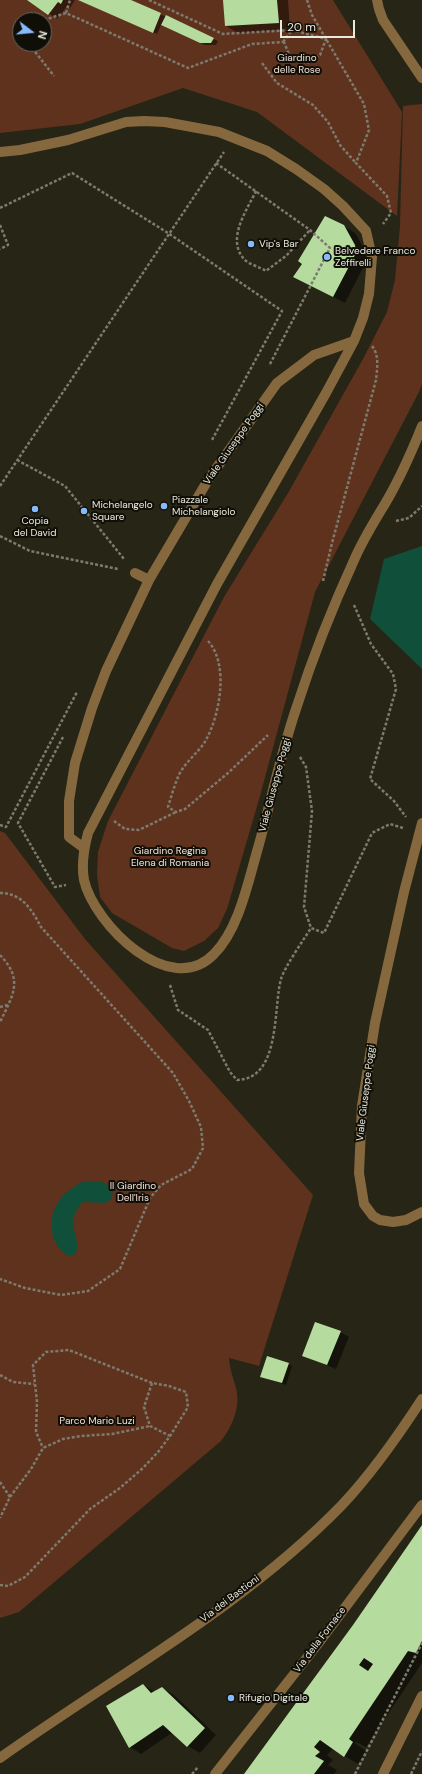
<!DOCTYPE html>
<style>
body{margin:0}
#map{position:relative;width:422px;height:1774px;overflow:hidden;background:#272516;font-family:"DM Sans",sans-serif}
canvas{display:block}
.north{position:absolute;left:12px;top:12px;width:40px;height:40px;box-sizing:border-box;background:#0f0e07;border:1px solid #66665d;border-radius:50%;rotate:106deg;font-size:11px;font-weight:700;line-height:16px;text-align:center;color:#e9e9de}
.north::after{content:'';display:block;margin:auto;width:14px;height:18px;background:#86bbfb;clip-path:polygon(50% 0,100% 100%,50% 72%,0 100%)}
.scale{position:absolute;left:280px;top:20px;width:75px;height:18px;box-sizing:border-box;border:2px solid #e9e9de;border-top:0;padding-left:5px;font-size:12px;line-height:14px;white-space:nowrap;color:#e9e9de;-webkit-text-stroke:3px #0f0e07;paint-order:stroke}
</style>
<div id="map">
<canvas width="422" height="1774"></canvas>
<div class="north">N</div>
<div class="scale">20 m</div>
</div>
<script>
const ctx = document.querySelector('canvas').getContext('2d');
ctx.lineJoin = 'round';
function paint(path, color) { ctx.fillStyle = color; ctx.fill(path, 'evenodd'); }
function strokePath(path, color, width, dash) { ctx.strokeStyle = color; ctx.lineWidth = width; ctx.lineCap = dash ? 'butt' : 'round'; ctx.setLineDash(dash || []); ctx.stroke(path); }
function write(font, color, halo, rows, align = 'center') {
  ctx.font = font + ' "DM Sans",sans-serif'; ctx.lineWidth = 4; ctx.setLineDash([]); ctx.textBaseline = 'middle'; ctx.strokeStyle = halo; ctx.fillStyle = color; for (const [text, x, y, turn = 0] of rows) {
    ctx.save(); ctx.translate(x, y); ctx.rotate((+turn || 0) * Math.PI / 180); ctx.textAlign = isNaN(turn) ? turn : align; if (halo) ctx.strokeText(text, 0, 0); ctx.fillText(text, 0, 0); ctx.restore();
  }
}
paint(new Path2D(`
 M0,0H333L402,112L397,216L257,112L183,88L80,124L0,133ZM20,20H44V44H20Z
 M422,104V384L419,392L315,592L260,796L227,909L218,928L204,941L184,951L172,948L112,913L100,897L97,875L98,852L108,821L224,597L288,493L363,359L387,312L395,280L400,226L403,106Z
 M0,831L5,833L85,939L313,1195L259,1366L229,1358C230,1370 233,1377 236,1388C241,1407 232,1427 221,1441L19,1612L0,1618Z`), '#5f321d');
paint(new Path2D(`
 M422,546V669L370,619L384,559Z
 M84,1181C96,1181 109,1180 113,1193L110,1201L104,1203L83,1202C62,1224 82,1233 76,1254L68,1256C48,1244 47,1215 61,1198C67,1190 76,1186 84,1181Z`), '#104f39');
paint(new Path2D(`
 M29,0H75L70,8L67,6L57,19Z
 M79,0H129L218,41L216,45H205L161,25L157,34Z
 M224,0H288L290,29L238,33L226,26Z
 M343,226L355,233L366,252L367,260L345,303L306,283Z
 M340,1332L349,1337L336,1369L303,1355Z
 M288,1364L292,1366L286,1385L262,1377Z
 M422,1525V1663L366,1747L356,1742L355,1743L366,1751L358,1764L333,1749L327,1755L333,1760L328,1765L337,1770L334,1774H245L354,1626Z
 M143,1685L155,1692L162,1688L174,1695L216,1735L200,1753L188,1746L173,1732L141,1754L130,1747Z`), '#0007');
paint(new Path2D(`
 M27,0H63L61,4L58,2L48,15Z
 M78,0H131L161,13L153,33Z
 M223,0H277L279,23L225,26Z
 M166,15L214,38L211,43H200L161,25Z
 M325,216L344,225L355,245L356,253L333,297L293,277L302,264L298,261Z
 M315,1322L341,1331L327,1365L302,1356Z
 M267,1356L289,1363L282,1383L260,1377Z
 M422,1525V1641L416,1653L408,1651L349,1739L353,1742L344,1757L320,1740L314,1747L320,1752L315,1756L324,1761L314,1774H244L353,1625ZM364,1658L373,1664L368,1671L359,1665Z
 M143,1684L151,1693L162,1687L205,1728L187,1747L163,1725L129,1748L106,1706Z`), '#b5dc9e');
strokePath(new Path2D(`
 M149,0L223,34L292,30L326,39L320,55L307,63L290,57L284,42
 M307,0L312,15L364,104L369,130L356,163L387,196L391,213L383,224
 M66,13L70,0
 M44,20L66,13L188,68L252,44L283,42
 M20,27L17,28L20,33
 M283,42L292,30
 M29,44L54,76
 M262,63L277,83L313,105L328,122L340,145L356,163
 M216,163L310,230L330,248L269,366
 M256,191C247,210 226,239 244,259C248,264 260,267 266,271L286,256L310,230
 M0,208L72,173L168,233L282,311L212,440
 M0,225L8,245L0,249
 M17,460L65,486L124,559
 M0,486L224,152
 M396,521L409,518L422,506
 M0,536L30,551L118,569
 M323,581L332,543L376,380C377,369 380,354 371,345
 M354,605L371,644L393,674L396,689L370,779L394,801L406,817
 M208,641C229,664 220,713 207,738C201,751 184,762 178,777C174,787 171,797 168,807L176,812L185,809L228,773L268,735
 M63,737L18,823L55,887L66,885
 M300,757L306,767L312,811L304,907L311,928L324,933L372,833L390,824L403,828
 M114,821L125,829L139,830L176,812
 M0,825L6,827L77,692
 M0,893C22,893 32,910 41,927L173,1073L189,1101L201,1127L203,1148L192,1169L161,1185L150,1198L120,1269L88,1291L61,1295L25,1288L0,1279
 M0,955C24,980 13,995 0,1022
 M170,985L178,1010L208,1030L230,1072L237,1080C281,1079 273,1008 281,979C284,968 304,939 311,928
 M0,1007L8,1005
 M0,1375L13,1382L34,1384
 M152,1383L144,1407L150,1426L170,1436
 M0,1482L10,1497L0,1518
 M10,1497L31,1469L43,1448L63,1439L81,1436L112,1434L150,1426
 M0,1585L8,1586L25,1577L90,1509L120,1488L143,1468L158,1452L170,1436L188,1407L186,1392L169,1386L152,1383L69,1350L46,1352L33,1365L37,1402L36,1432L43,1448
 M192,1774L198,1767
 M355,1774L422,1643
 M411,1774L422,1751`), '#7d7b6e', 2.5, [3, 2]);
strokePath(new Path2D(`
 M377,0L379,9L383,20L422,78
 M0,152L20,150L68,140L126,122L144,121L165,122L219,132L267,151L296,169L324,189L343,206L366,231L372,257L369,294L363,318L354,341L326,393L217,584L88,833C84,848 81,864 84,880C94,924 170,1000 214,954C239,929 248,882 258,848C271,801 281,752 297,706C313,656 333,606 355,558C362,542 371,527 380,512C397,485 410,456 422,426
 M135,573L149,580
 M422,823L404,892L375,1023L362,1106L359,1173L364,1204L373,1216L380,1220L393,1222L406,1220L422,1212
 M84,848L69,837V801L75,763L92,708L106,671L149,580L208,480L277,383L314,355L354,341
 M0,1758C115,1676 243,1607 342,1505C373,1472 398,1436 422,1399
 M215,1774L317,1645L422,1505
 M383,1774L422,1696`), '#86683f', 10);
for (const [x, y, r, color] of [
 [251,244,4,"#86bbfb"],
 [327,257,4,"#86bbfb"],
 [164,506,4,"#86bbfb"],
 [35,509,4,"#86bbfb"],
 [84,511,4,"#86bbfb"],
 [231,1698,4,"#86bbfb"]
]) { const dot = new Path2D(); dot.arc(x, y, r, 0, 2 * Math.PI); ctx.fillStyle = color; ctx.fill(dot); strokePath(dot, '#0f0e07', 1.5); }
write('10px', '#f4e0d8', '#0f0e07', [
 ["Giardino",297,58],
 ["delle Rose",297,70],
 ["Giardino Regina",170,851],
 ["Elena di Romania",170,863],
 ["Il Giardino",133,1186],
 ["Dell'Iris",133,1198],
 ["Parco Mario Luzi",97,1421]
]);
write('10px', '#e9e9de', '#0f0e07', [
 ["Vip's Bar",259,244],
 ["Belvedere Franco",335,251],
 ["Zeffirelli",335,263],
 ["Piazzale",172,500],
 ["Michelangiolo",172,512],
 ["Michelangelo",92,505],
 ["Square",92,517],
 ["Copia",35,521,"center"],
 ["del David",35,533,"center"],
 ["Rifugio Digitale",239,1698]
], 'left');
write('10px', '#e9e9de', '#0f0e07', [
 ["Viale Giuseppe Poggi",234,444,-55],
 ["Viale Giuseppe Poggi",275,785,-75],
 ["Viale Giuseppe Poggi",366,1093,-83],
 ["Via dei Bastioni",230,1599,-37],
 ["Via della Fornace",320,1640,-53]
]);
</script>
